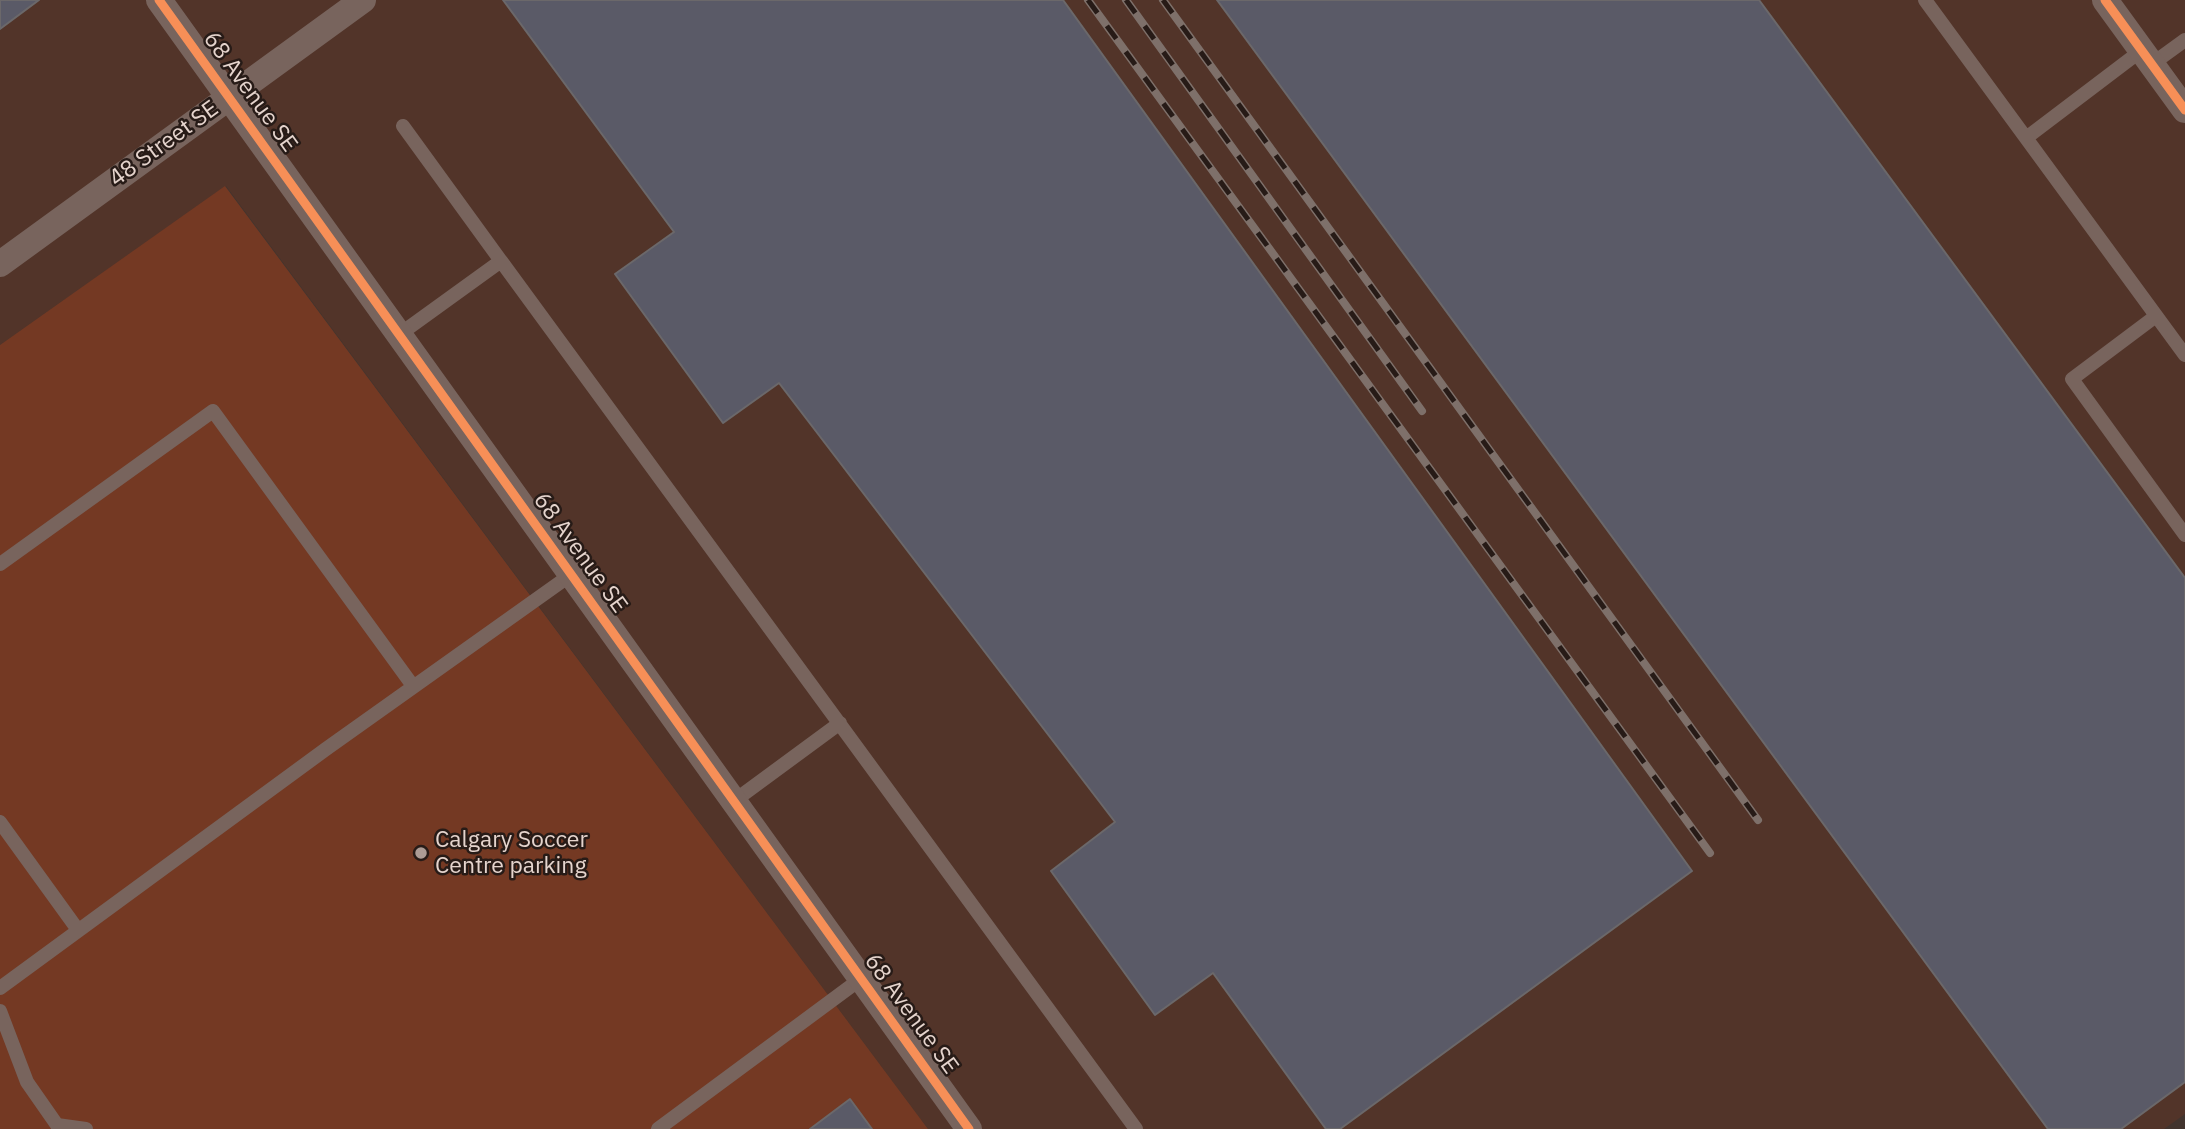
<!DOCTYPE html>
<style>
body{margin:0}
canvas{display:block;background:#42342e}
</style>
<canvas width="2185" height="1129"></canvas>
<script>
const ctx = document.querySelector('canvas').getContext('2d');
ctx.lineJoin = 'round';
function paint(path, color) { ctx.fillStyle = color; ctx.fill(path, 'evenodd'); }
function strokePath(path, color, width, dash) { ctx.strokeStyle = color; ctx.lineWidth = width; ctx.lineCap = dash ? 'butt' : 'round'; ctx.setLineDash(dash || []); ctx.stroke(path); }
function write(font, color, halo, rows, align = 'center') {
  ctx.font = font + ' "IBM Plex Sans",sans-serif'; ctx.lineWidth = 5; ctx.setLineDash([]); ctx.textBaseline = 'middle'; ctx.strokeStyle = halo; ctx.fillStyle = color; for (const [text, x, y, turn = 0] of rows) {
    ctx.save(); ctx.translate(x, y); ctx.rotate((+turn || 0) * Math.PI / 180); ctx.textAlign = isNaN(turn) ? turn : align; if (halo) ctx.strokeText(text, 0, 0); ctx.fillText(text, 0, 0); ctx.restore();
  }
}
paint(new Path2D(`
 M0,0H2185V1114L2164,1129H928L226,186L0,345Z`), '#523429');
paint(new Path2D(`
 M225,186L928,1129H0V345Z`), '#743923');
const building = new Path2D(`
 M0,0H39L0,29Z
 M503,0H1063L1692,871L1340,1129H1326L1213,973L1155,1015L1051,871L1115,822L779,383L723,423L615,274L674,232Z
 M1217,0H1759L2185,578V1082L2121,1129H2048Z
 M850,1099L872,1129H810Z`);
paint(building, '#5a5a67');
strokePath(building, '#6b686a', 2);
strokePath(new Path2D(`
 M1925,0L2185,355
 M2152,64L2185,40
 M2026,138L2142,50
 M501,261L1136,1129
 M2156,316L2072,379L2185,535
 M400,334L501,261L403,126
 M0,564L213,411L413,686
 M734,801L840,723
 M0,822L78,930
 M0,988L326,749L572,574
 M0,1011L27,1082L57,1125L86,1129
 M658,1129L862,978`), '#78645d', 14);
strokePath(new Path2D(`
 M159,0L969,1129
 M2105,0L2185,110
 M0,264L363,0`), '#78645d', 26);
const rail = new Path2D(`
 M1088,0L1710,853
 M1126,0L1422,411
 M1163,0L1758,820`);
strokePath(rail, '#7e706a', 8);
strokePath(rail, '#271b17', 5, [16]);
strokePath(new Path2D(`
 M159,0L969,1129
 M2105,0L2185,110`), '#f78f57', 9);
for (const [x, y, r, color] of [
 [421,853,7,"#ac9c95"]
]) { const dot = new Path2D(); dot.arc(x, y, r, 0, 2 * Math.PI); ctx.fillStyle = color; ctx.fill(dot); strokePath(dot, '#271b17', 2.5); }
write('23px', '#e5d4cd', '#271b17', [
 ["68 Avenue SE",250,92,54],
 ["48 Street SE",164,144,-36],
 ["68 Avenue SE",580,553,54],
 ["68 Avenue SE",911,1014,54]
]);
write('23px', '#e5d4cd', '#271b17', [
 ["Calgary Soccer",435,840],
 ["Centre parking",435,866]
], 'left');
</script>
